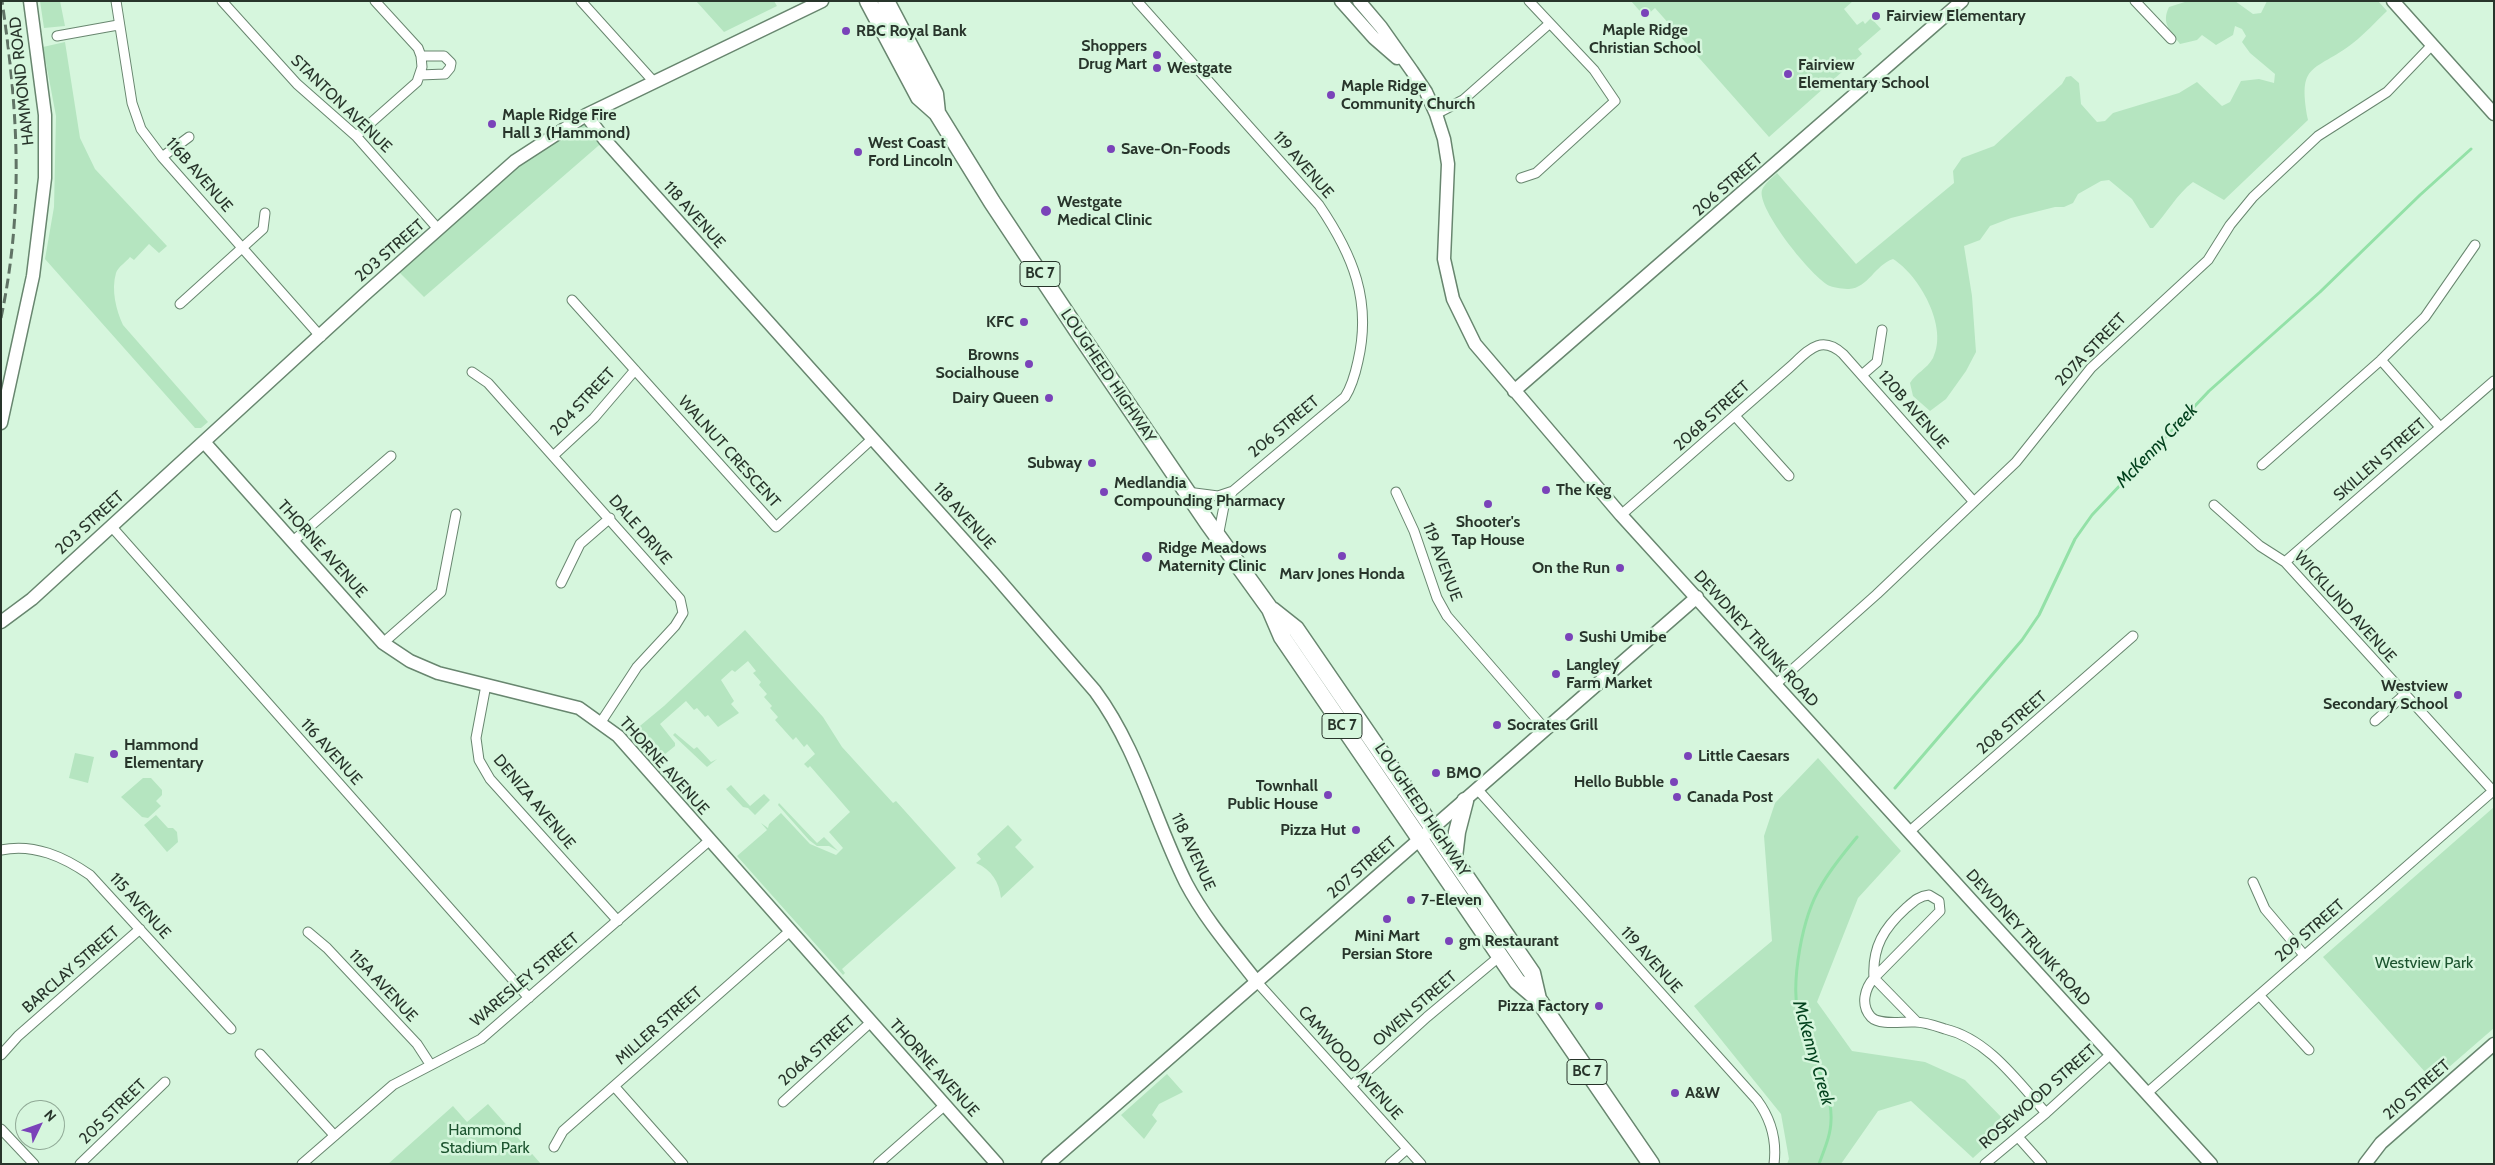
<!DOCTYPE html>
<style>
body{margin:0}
#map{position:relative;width:2495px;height:1165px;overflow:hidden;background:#d6f6dd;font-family:Cabin,sans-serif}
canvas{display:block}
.frame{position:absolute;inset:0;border:2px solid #28352b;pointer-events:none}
.north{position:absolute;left:15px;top:1100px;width:50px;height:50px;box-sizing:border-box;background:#d6f6dd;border:1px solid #90a996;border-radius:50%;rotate:48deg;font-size:14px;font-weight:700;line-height:20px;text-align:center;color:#28352b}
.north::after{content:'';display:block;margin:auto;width:18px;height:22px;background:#7a43b9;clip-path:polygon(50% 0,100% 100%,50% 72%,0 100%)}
</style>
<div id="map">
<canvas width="2495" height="1165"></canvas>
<div class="frame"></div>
<div class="north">N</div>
</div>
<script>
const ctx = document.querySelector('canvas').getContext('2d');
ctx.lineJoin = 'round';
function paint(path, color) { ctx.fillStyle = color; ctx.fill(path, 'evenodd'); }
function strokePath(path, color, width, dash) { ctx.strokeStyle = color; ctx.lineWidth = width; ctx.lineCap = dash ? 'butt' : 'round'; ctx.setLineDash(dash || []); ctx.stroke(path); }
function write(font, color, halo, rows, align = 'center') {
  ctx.font = font + ' Cabin,sans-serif'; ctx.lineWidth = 5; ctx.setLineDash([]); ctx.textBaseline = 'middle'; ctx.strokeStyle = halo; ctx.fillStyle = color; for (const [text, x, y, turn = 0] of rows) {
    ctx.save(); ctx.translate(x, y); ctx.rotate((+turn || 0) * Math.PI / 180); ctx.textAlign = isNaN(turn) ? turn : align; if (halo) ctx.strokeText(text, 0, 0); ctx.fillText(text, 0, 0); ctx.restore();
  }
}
paint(new Path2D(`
 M40,1H60L65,26L44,28Z
 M696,1H774L777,6L724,32Z
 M1631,1H1853L1844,9L1857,25L1863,21L1865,24L1871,18L1881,29L1858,49L1862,54L1769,137L1655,8L1645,17Z
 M2188,1H2235L2253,14L2261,13L2267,1H2378L2387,11C2376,21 2365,34 2353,43C2314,73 2297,61 2308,120L2224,200L2193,182C2177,194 2167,213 2153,228H2150L2132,199L2109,180L2101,181L2078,194L2073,203L2064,207H2055L2011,218L1990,226L1980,240L1964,246L1972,296L1976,352L1966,371L1946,399L1930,411L1913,396L1910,383C1916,373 1927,369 1933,358C1949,327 1919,275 1893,259C1875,265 1868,288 1849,289C1844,289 1835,288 1830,286C1813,279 1756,208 1762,190C1764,184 1773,177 1777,173L1856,264L1954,183L1953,171L1962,158L1994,146L2062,84L2066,77L2071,76L2079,83L2081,104L2097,122L2105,121L2113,113L2179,93L2197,82L2222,106L2230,102L2241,81L2259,79L2274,83L2275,74L2250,53L2242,42L2246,36L2242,29L2235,26L2233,35L2216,45L2202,35L2197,40L2180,44C2170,31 2161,23 2169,7Z
 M65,42L80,138L95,169L167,246L159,253L149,244L134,260L130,257C126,262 118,267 116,273C111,290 116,310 123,325L208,422L201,428H195L45,259L54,207L56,116L43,47Z
 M586,115L605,140L424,297L397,270L515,161Z
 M745,630L823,717L842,747L893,803L896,801L956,868L842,969L845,973L843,975L737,856L767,830L761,823L768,828L769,824L781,813L810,844L836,855L843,848L829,832L850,812L810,766L808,768L804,764L815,754L807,744L804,747L796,737L793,740L775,720L778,717L770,708L772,706L764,697L767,694L759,685L761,682L753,673L756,671L748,661L735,672L732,670L721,680L734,701L731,704L739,713L718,727L708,715L705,717L697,708L694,710L686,701L660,724L675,743V746L654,763L629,735L664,706Z
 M675,733L694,749L697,747L711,762L717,759L707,767L673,735Z
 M75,753L94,757L88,783L69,778Z
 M1818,758L1901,851L1858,898L1817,1002L1852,1051L1925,1062L1965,1080L2009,1125L1973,1158L1911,1101L1878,1111L1841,1164H1787L1789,1159L1781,1114L1694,1006L1772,941L1764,836L1775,803Z
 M143,778H151L162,790V795L156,801L161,806L148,818L142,817L121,797Z
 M731,785L750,806L764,794L770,800L755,815L748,808L743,807L726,789Z
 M779,803L817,843L824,837L838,851L829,846H817L809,840L778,805Z
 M2494,807V1028L2433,1081L2323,957Z
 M156,815L168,828H173L177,832L178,842L167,852L144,825Z
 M1008,825L1022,840L1015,847L1034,867L1001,898C999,882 992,870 976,863L981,859L977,854Z
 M1167,1074L1183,1092L1159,1104L1152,1115L1157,1121L1144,1139L1121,1115Z
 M488,1104L541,1164H388L453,1106L467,1122Z`), '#b5e5c0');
strokePath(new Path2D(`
 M1895,788L2022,640L2039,615L2075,539L2092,515L2209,391L2320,292L2420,195L2471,149
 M1819,1164C1824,1150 1831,1135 1831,1120C1833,1087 1805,1048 1798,1015C1791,980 1802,917 1821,886C1831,868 1844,853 1857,837`), '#93e1a7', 3);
const street = new Path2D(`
 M116,1L132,103L141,129L162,157L321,337
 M222,1L297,84L356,136L439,230
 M581,1L654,82
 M1137,1L1319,205C1353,255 1372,301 1358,361C1355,375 1352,386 1345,397L1233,491L1224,506L1218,537
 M2135,1L2171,39
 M57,36L118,25
 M420,75L445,74L450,68L451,63L444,56H421
 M1436,114L1463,100L1549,24
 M356,136L417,82L422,67L421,56L418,48L375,1
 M162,157L189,137
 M1521,178L1536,173L1615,101L1594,70L1529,1
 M572,300L776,527L872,439
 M180,304L263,229L265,213
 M2381,360L2440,427
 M472,372L488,383L680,599L683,613L675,626L637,667L601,722
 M1862,375L1877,362L1882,330
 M1735,416L1789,476
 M553,456L594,418L635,370
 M2262,465L2381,360L2425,317L2475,245
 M1187,492L1218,496L1233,491
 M1396,492L1414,531L1437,598L1447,616L1546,730
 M2214,505L2260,546L2285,562L2494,792
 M1621,515L1789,368C1807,352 1820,333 1843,354L1974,502
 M111,526L529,998
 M292,542L391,456
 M2285,562L2494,381
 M561,583L580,544L610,518
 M383,643L441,592L456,514
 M1776,684L1877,594L2016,462L2091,368L2208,260L2230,225L2253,197L2318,136L2387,92L2432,45
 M486,685L476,738L479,760L490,779L618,921
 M2375,721L2404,695
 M1478,790L1757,1100C1771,1119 1777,1140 1774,1164
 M1910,831L2133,636
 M1,850C34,843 64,857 90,875L231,1029
 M2253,882L2265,909L2304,955
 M308,932L327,948L417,1044L430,1064
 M1257,982L1421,1164
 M2259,995L2309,1050
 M1916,1021L1874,978C1872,947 1884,928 1906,908C1914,901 1919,896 1929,895L1939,901L1940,911L1874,978C1865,988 1860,1005 1871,1017C1880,1026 1904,1021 1915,1022C1925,1022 1936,1026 1945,1029C1988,1039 2018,1082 2046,1113
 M260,1054L334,1135
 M1,1055L18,1036L140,929
 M614,1086L683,1164
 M1351,1086L1427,1017L1500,956
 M2147,1093L2493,791
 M783,1102L871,1022
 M1,1129L34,1164
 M2018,1137L2042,1164
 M554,1147L563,1131L790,931
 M80,1164L165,1082
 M302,1164L393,1085L481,1039L710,840
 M878,1164L945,1105
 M1390,1164L1407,1149
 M1985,1164L2046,1113L2111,1054`);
const secondary = new Path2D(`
 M1341,1L1374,38L1397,58
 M1359,1L1381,27L1412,71L1426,92L1436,114L1444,139L1448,164L1444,259L1453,299L1475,344L1621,515L2211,1164
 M2393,1L2494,114
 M586,115L605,140L993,573L1095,691C1138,749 1154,819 1186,883C1205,919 1232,950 1257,982
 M1514,391L1962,1
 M1,423L33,276L45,178V115L30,1
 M204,442L383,643L410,661L438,673L579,708L618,736L997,1164
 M1,622L32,599L364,295L515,161L586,115L822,1
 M1048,1164L1697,597
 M2365,1164L2381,1143L2494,1044`);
const highway = new Path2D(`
 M868,1L919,97L937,113L992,202L1083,339L1208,523L1270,609L1282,637L1517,981L1538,999L1651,1164
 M886,1L935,94L937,113
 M1272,610L1296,629L1532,973L1538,999
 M1454,857L1457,832L1465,801`);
strokePath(street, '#68866f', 11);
strokePath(secondary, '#68866f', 15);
strokePath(highway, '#68866f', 19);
strokePath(street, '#fff', 9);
strokePath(secondary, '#fff', 12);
strokePath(highway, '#fff', 16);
strokePath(new Path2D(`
 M1,318C24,208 18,111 2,1`), '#607365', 3, [10, 5]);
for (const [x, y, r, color] of [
 [1645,13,5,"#7a43b9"],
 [1876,16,5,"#7a43b9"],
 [846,31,5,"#7a43b9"],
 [1157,55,5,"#7a43b9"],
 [1157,68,5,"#7a43b9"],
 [1788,74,5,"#7a43b9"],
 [1331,95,5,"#7a43b9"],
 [492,124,5,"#7a43b9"],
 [1111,149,5,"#7a43b9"],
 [858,152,5,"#7a43b9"],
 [1046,211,6,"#7a43b9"],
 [1024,322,5,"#7a43b9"],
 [1029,364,5,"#7a43b9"],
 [1049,398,5,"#7a43b9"],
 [1092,463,5,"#7a43b9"],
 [1546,490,5,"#7a43b9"],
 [1104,492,5,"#7a43b9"],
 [1488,504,5,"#7a43b9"],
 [1342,556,5,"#7a43b9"],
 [1147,557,6,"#7a43b9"],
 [1620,568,5,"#7a43b9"],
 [1569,637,5,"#7a43b9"],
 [1556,674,5,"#7a43b9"],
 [2458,695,5,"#7a43b9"],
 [1497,725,5,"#7a43b9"],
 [114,754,5,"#7a43b9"],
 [1688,756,5,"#7a43b9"],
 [1436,773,5,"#7a43b9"],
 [1674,782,5,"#7a43b9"],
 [1328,795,5,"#7a43b9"],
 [1677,797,5,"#7a43b9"],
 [1356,830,5,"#7a43b9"],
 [1411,900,5,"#7a43b9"],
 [1387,919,5,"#7a43b9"],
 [1449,941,5,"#7a43b9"],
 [1599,1006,5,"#7a43b9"],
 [1675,1093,5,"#7a43b9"]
]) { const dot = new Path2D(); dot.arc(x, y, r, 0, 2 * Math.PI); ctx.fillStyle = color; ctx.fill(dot); strokePath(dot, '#d6f6dd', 2); }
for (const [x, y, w] of [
 [1040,274,40],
 [1342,726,40],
 [1587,1072,40]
]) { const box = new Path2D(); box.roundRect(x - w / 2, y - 12.5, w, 25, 4); ctx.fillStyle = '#d6f6dd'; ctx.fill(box); strokePath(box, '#28352b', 1); }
write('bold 15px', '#28352b', null, [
 ["BC 7",1040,274],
 ["BC 7",1342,726],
 ["BC 7",1587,1072]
]);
write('bold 16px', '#28352b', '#d6f6dd', [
 ["Fairview Elementary",1886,16],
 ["Maple Ridge",1645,30,"center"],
 ["Christian School",1645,48,"center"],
 ["RBC Royal Bank",856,31],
 ["Shoppers",1147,46,"right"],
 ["Drug Mart",1147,64,"right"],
 ["Fairview",1798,65],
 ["Elementary School",1798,83],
 ["Westgate",1167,68],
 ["Maple Ridge",1341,86],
 ["Community Church",1341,104],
 ["Maple Ridge Fire",502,115],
 ["Hall 3 (Hammond)",502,133],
 ["West Coast",868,143],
 ["Ford Lincoln",868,161],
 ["Save-On-Foods",1121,149],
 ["Westgate",1057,202],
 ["Medical Clinic",1057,220],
 ["KFC",1014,322,"right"],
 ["Browns",1019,355,"right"],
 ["Socialhouse",1019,373,"right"],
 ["Dairy Queen",1039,398,"right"],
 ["Subway",1082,463,"right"],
 ["Medlandia",1114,483],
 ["Compounding Pharmacy",1114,501],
 ["The Keg",1556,490],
 ["Shooter's",1488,522,"center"],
 ["Tap House",1488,540,"center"],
 ["Ridge Meadows",1158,548],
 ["Maternity Clinic",1158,566],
 ["On the Run",1610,568,"right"],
 ["Marv Jones Honda",1342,574,"center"],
 ["Sushi Umibe",1579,637],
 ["Langley",1566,665],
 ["Farm Market",1566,683],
 ["Westview",2448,686,"right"],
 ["Secondary School",2448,704,"right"],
 ["Socrates Grill",1507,725],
 ["Hammond",124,745],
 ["Elementary",124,763],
 ["Little Caesars",1698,756],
 ["BMO",1446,773],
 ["Hello Bubble",1664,782,"right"],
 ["Townhall",1318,786,"right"],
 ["Public House",1318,804,"right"],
 ["Canada Post",1687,797],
 ["Pizza Hut",1346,830,"right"],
 ["7-Eleven",1421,900],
 ["Mini Mart",1387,936,"center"],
 ["Persian Store",1387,954,"center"],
 ["gm Restaurant",1459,941],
 ["Pizza Factory",1589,1006,"right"],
 ["A&W",1685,1093]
], 'left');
write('16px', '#28352b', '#d6f6dd', [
 ["HAMMOND ROAD",22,81,-96],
 ["STANTON AVENUE",341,104,44],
 ["119 AVENUE",1303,165,49],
 ["116B AVENUE",199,175,49],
 ["206 STREET",1728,185,-41],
 ["118 AVENUE",694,215,48],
 ["203 STREET",390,251,-41],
 ["207A STREET",2091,350,-46],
 ["LOUGHEED HIGHWAY",1108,376,56],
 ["204 STREET",583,402,-47],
 ["120B AVENUE",1913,410,49],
 ["206B STREET",1712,416,-42],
 ["206 STREET",1284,427,-40],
 ["WALNUT CRESCENT",729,452,48],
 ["SKILLEN STREET",2380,460,-41],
 ["118 AVENUE",964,516,48],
 ["203 STREET",90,523,-42],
 ["DALE DRIVE",640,530,49],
 ["THORNE AVENUE",322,549,48],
 ["119 AVENUE",1442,562,69],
 ["WICKLUND AVENUE",2345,607,48],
 ["DEWDNEY TRUNK ROAD",1756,639,48],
 ["208 STREET",2012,723,-41],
 ["116 AVENUE",331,752,48],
 ["THORNE AVENUE",664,766,48],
 ["DENIZA AVENUE",534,802,50],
 ["LOUGHEED HIGHWAY",1422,810,56],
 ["118 AVENUE",1193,852,65],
 ["207 STREET",1362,868,-41],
 ["115 AVENUE",140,906,48],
 ["209 STREET",2310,931,-41],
 ["DEWDNEY TRUNK ROAD",2028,938,48],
 ["119 AVENUE",1651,960,48],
 ["BARCLAY STREET",71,970,-41],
 ["WARESLEY STREET",525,980,-40],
 ["115A AVENUE",383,986,47],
 ["OWEN STREET",1415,1009,-41],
 ["MILLER STREET",659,1026,-41],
 ["206A STREET",817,1051,-42],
 ["CAMWOOD AVENUE",1350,1063,48],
 ["THORNE AVENUE",934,1068,48],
 ["210 STREET",2417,1090,-41],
 ["ROSEWOOD STREET",2038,1097,-41],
 ["205 STREET",113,1112,-44]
]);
write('16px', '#1c542f', '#d6f6dd', [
 ["Westview Park",2424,963],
 ["Hammond",485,1130],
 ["Stadium Park",485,1148]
]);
write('italic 18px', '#02411d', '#d6f6dd', [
 ["McKenny Creek",2157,446,-46],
 ["McKenny Creek",1813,1053,74]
]);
</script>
